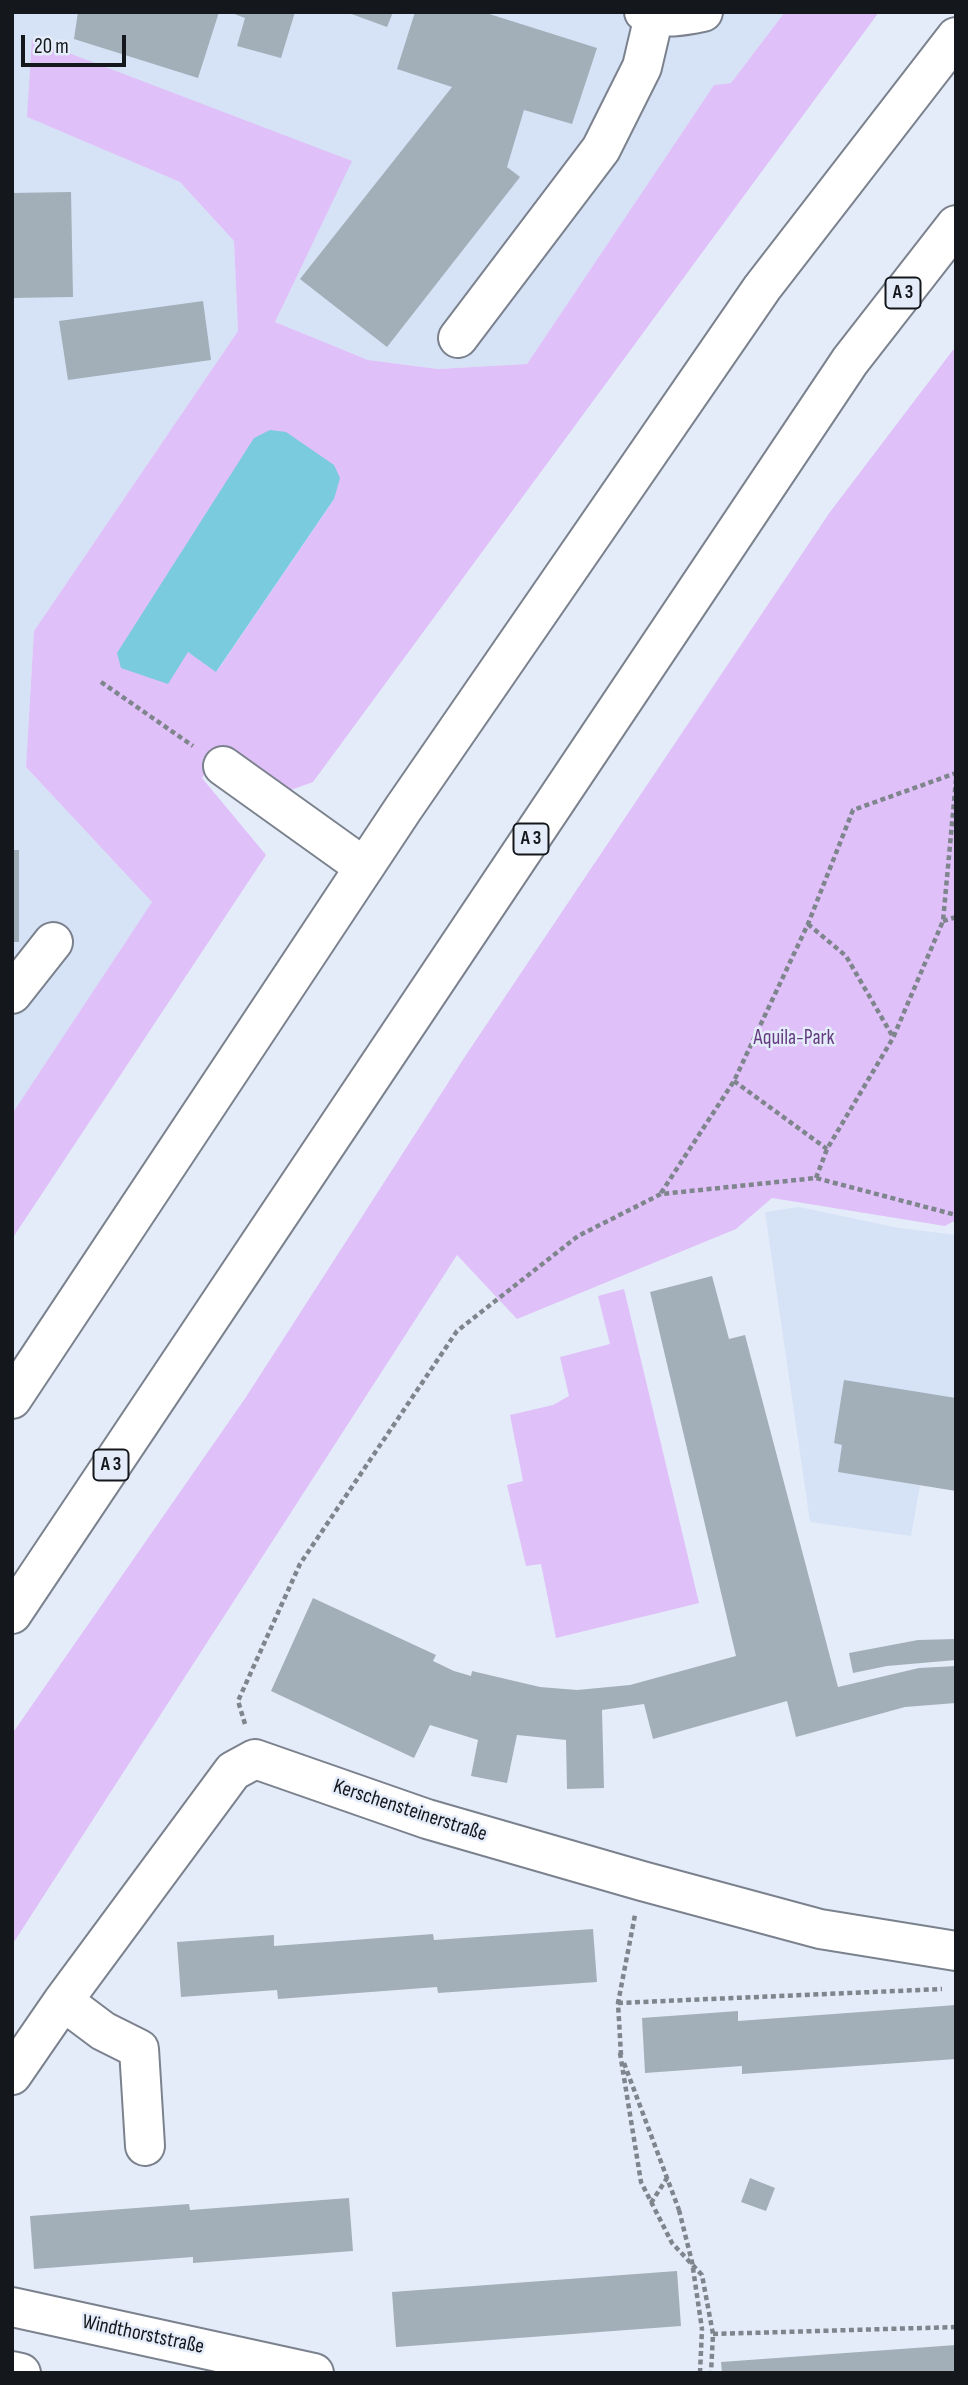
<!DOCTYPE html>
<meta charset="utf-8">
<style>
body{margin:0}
#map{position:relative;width:968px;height:2385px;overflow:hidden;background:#e4ecf9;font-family:"Sofia Sans Condensed",sans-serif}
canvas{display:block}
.frame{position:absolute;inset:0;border:14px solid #14171b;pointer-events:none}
.scale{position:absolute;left:21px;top:35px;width:105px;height:32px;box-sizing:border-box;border:4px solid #14171b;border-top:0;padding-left:9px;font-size:21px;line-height:24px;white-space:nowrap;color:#14171b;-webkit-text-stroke:5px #e4ecf9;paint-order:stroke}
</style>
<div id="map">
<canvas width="968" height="2385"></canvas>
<div class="frame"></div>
<div class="scale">20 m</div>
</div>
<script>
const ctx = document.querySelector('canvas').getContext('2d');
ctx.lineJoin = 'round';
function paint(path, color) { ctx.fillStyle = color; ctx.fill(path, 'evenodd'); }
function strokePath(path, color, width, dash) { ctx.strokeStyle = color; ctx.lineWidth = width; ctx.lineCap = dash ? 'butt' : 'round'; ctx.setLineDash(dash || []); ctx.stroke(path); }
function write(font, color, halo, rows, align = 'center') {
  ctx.font = font + ' "Sofia Sans Condensed",sans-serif'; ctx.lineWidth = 5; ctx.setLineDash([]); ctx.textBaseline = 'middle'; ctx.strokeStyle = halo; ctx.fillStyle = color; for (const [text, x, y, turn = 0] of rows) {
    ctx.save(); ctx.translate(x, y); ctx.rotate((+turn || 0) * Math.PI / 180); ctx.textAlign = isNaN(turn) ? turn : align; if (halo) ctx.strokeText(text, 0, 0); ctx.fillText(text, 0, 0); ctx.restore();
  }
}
paint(new Path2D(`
 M12,12H785L731,83L714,85L527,364L438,369L368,360L275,322L351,162L27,117L180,182L234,241L238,331L34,631L26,767L152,902L12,1114Z
 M799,1207L899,1228L956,1235V1480L922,1474L911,1536L810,1522L765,1212Z`), '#d6e2f6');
paint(new Path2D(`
 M785,12H879L313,782L288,791L224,746L202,778L266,855L12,1239V1114L152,902L26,767L34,631L238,331L234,241L180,182L27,117L32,39L352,161L275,322L368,360L438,369L527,364L714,85L731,83ZM334,499L217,671L188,652Z
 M956,346V1220L945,1226L772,1198L736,1229L517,1319L457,1255L12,1945V1734L246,1397L466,1055L830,512Z
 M624,1289L699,1603L556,1638L541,1564L526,1566L507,1485L523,1481L510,1415L553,1405L569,1396L560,1357L610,1344L598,1296Z`), '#dfc0f8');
paint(new Path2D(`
 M270,430L286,432L334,465L340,478L334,499L216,672L188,652L168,684L121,668L117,653L254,438Z`), '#79cbdd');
paint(new Path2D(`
 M78,12H219L198,78L74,39Z
 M229,12H295L281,58L237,46L245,18Z
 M346,12H393L387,27Z
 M415,12H483L597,48L572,124L524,110L507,167L520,177L387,347L300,279L452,87L397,69Z
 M71,192L73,297L12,298V193Z
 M203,301L211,360L68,380L59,321Z
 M12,850H19V942H12Z
 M712,1276L729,1339L745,1335L838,1687L919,1668L956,1666V1703L905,1707L796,1737L787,1701L653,1739L644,1704L602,1710L604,1788L567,1789L566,1740L517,1735L507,1783L471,1776L478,1740L430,1725L414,1758L271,1691L313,1598L436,1655L433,1661L454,1671L471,1676L472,1671L540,1687L577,1690L630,1685L736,1656L650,1292Z
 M844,1380L956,1398V1491L838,1472L842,1445L834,1443Z
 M956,1639V1660L887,1666L853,1673L849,1653L918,1640Z
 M593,1929L597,1982L438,1993L437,1987L278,1999L277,1990L181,1997L177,1942L274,1935V1946L433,1934L434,1940Z
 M956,2005V2059L742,2074V2066L645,2073L642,2018L738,2011V2021Z
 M750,2178L775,2188L766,2211L741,2202Z
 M349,2198L353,2251L193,2263V2257L34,2269L30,2216L189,2204L190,2210Z
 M677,2271L681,2326L396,2347L392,2292Z
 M956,2345V2373H722L721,2362Z`), '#a2afb8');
const minor = new Path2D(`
 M644,12C663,20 684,16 703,12
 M458,338L601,149L642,67L654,16
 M223,766L364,867
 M12,994L53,942
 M63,2001L103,2031L139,2049L145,2146
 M12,2075L63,2001L233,1771L255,1759L427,1819L642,1881L820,1929L956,1951
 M12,2307L314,2373`);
const highway = new Path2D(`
 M12,1399L403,809L762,288L956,37
 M12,1614L850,361L956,225
 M12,2371L21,2373`);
strokePath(minor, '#7b828e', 42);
strokePath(highway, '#7b828e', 42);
strokePath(new Path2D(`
 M101,682L193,746
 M943,921L956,917
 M808,924L846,956L893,1037
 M734,1081L827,1149
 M816,1178L827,1149L893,1038L943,921L956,780
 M661,1193L734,1081L808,924L853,810L956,773
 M245,1724L238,1701L300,1564L457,1331L578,1236L661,1194L816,1178L956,1215
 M618,2003L942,1989
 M620,2053L641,2182L672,2243L702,2275L713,2334L711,2373
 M621,2055L618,2003L635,1915
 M624,2063L679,2210
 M651,2203L667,2178
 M713,2334L956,2327
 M700,2373L702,2329`), '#7f858d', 4.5, [5, 3.5]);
strokePath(minor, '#fff', 38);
strokePath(highway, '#fff', 38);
strokePath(new Path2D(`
 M679,2210L692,2262L702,2329`), '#7f858d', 4.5, [5, 3.5]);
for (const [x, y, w] of [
 [903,293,35],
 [531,839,35],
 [111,1465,35]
]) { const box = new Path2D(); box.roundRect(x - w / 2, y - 15.5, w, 31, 5); ctx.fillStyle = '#e4ecf9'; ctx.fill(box); strokePath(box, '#14171b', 2); }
write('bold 19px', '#14171b', null, [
 ["A 3",903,293],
 ["A 3",531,839],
 ["A 3",111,1465]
]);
write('21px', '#643c80', '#e4ecf9', [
 ["Aquila-Park",794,1039]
]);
write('21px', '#14171b', '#e4ecf9', [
 ["Kerschensteinerstraße",410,1811,18],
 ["Windthorststraße",143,2335,12]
]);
</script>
